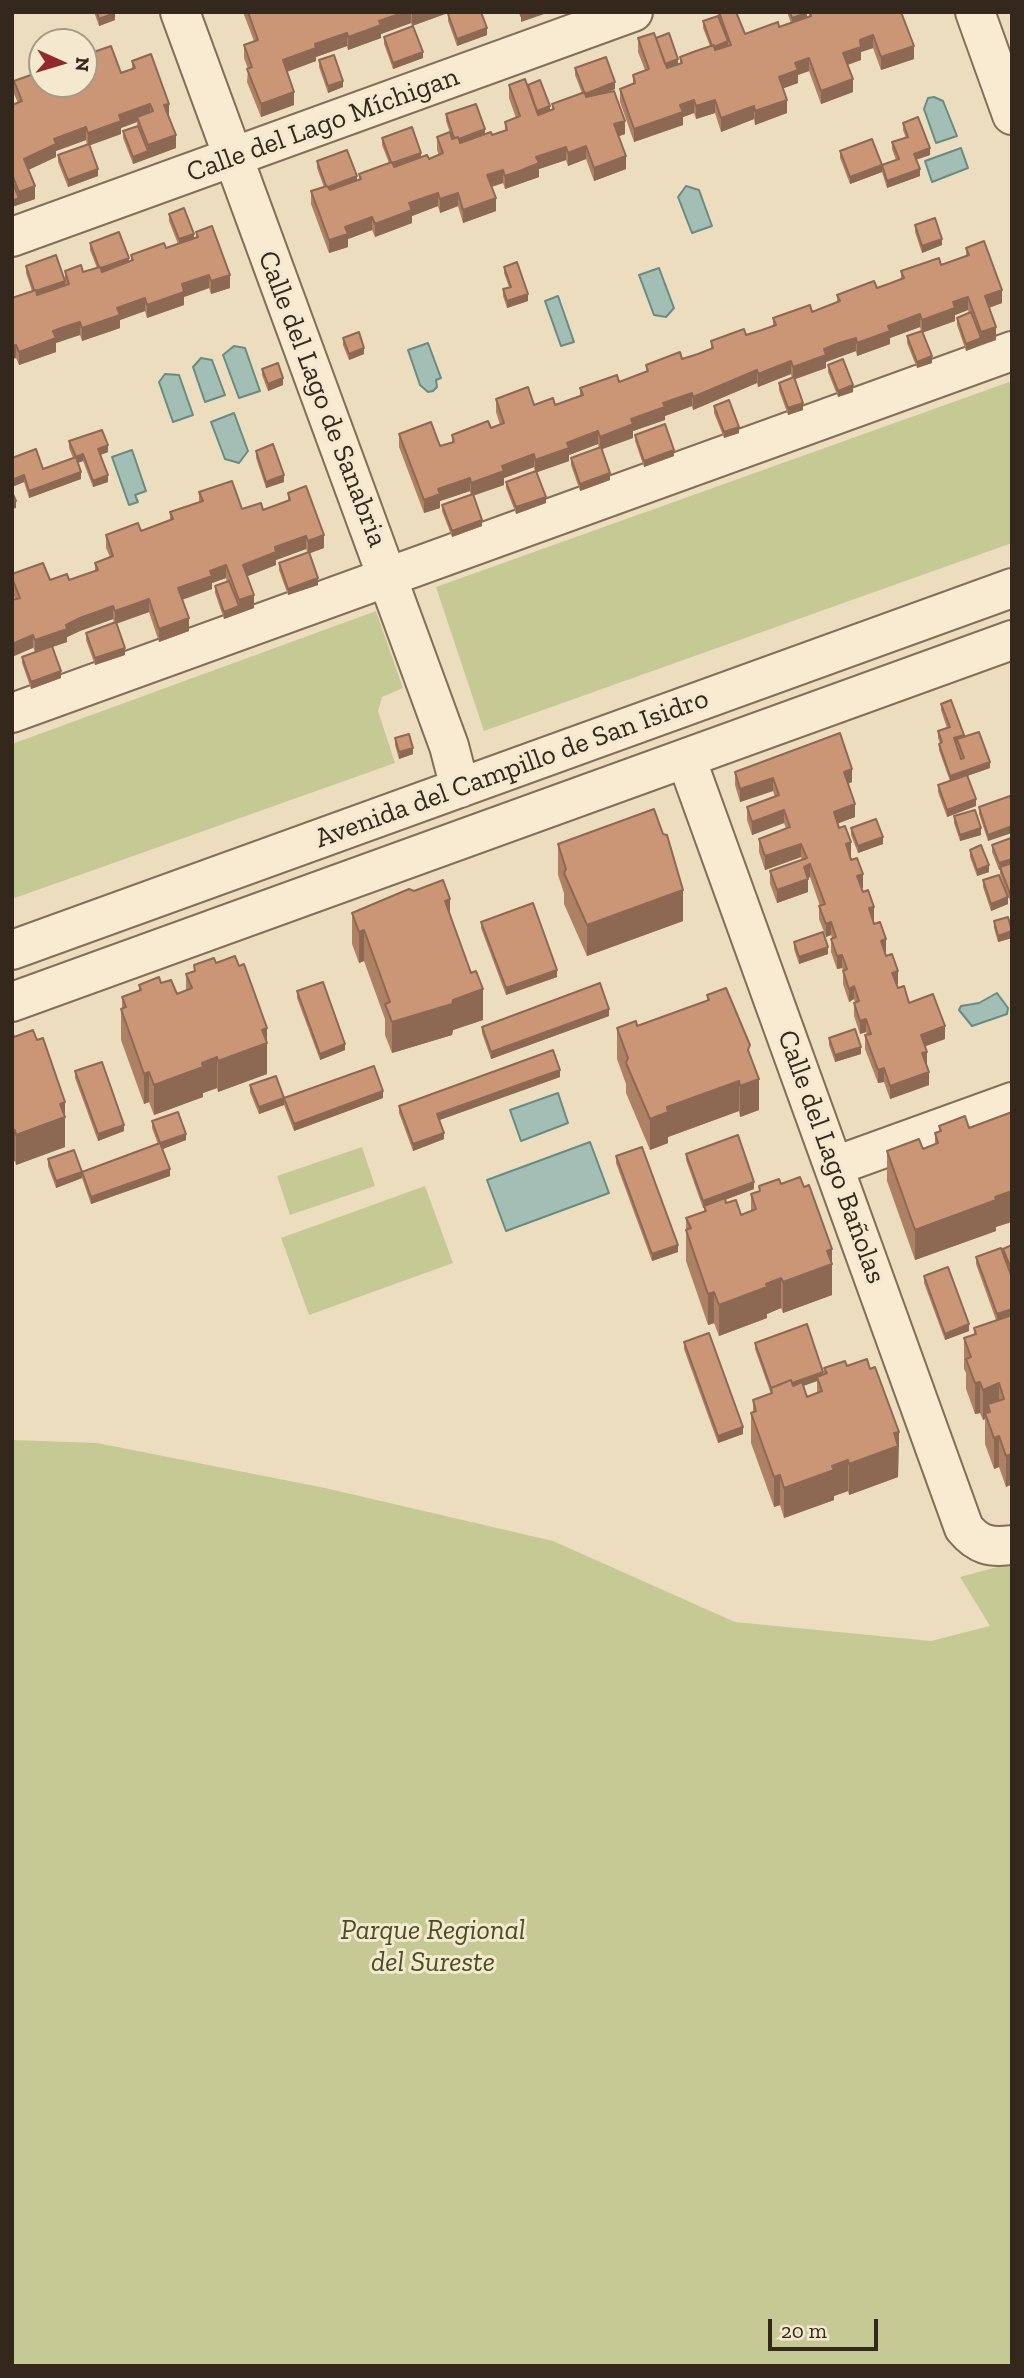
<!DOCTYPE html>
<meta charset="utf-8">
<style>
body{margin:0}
#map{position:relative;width:1024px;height:2378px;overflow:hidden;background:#ecddbf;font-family:"Zilla Slab",serif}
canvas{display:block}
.frame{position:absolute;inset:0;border:14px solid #34271c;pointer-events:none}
.north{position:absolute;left:28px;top:28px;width:70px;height:70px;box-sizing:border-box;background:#f4e8ce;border:2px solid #a79b87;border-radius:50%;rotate:94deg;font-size:19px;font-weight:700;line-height:28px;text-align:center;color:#34271c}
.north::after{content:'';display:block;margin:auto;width:24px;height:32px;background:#922a2d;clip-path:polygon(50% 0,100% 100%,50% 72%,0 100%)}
.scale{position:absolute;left:768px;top:2319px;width:110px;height:32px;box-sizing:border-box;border:4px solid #34271c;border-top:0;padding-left:9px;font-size:21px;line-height:24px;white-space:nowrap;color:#34271c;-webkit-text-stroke:5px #f4e8ce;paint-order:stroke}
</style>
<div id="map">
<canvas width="1024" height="2378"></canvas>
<div class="frame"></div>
<div class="north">N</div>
<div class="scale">20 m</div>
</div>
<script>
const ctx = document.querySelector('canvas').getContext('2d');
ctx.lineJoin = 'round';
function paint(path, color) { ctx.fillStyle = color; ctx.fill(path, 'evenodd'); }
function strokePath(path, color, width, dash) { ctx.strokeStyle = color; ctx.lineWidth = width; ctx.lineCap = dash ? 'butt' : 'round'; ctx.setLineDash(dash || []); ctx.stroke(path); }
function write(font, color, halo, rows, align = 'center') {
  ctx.font = font + ' "Zilla Slab",serif'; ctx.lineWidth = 6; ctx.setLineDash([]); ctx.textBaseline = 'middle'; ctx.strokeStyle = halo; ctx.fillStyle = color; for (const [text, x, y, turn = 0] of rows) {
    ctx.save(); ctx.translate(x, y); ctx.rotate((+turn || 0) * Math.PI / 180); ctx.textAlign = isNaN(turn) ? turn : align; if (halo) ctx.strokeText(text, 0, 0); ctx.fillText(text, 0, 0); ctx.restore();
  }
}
paint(new Path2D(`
 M1012,381V543L484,731L436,587Z
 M376,611L403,688L382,697L378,711L395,763L12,899V744Z
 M362,1147L375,1186L290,1215L277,1176Z
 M425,1186L453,1263L309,1315L281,1238Z
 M12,1440L97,1443L325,1488L553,1541L735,1622L931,1641L990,1626L960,1577L1012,1563V2366H12Z`), '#c5ca94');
const water = new Path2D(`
 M934,97L943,101L957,136L936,143L924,109L928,98Z
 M961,148L968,168L932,182L925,161Z
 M686,186L699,190L712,226L692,233L678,197Z
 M659,268L674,308L666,317L654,315L639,275Z
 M558,296L574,342L561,346L545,301Z
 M428,343L441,378L436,380L437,387L433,391L428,392L420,385L408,350Z
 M234,346L245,348L260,391L239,398L223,355Z
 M201,358L212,360L225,395L205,402L193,367Z
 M165,374L179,375L193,415L173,422L159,382Z
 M234,413L248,451L239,463L225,459L211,422Z
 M132,450L146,491L135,495L138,502L129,505L112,457Z
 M997,993L1008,1008L1007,1014L972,1026L959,1010L961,1006L979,1003Z
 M558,1093L568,1123L521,1141L510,1110Z
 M590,1142L609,1193L506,1231L487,1180Z`);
paint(water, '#a2beb5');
strokePath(water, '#6a8b82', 2);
const minor = new Path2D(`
 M180,12L449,746L460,788
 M975,12L1012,115
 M12,237L633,12
 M12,713L1012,351
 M686,758L964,1528C978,1545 990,1548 1012,1545
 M12,950L1012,588
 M12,1002L1012,640
 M835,1166L1012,1102`);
strokePath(minor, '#846e58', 42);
strokePath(minor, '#f8ebd2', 38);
paint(new Path2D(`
 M94,12H114L115,20L99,26Z
 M243,12H445V14L412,26L411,23L381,34V38L348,50L347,46L316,57V61L287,72L294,105L261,117L247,82L248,69L244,58V45L254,41Z
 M718,12H736L745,34L779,27L791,23L787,12H807V17L809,16V12H901L914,59L881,70L873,48L861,52V60L848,65L853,92L821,104L809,71L798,75V83L783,88L787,113L755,125L754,119L721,132L715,113L696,119L694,113L683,117V125L634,142L620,102V89L633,84V75L645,70L638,52V38H656L678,64L680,63V57L710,46L703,28V21L718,16Z
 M448,14L487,35L457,46L448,21Z
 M384,37L423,58L393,69L384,44Z
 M84,49L121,73L132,69V61L169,117L176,148L133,164L123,138V131L137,126V122L121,128V134L90,145L98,176L68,187L58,162V155L87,145L86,140L56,151V157L28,170L35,199L12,207V105L18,103L14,94V81L57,96L68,92V85L84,84Z
 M319,60L343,87L328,93L319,67Z
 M575,68L615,89L603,94L625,134L619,136L626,169L594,181L586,159L568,166L566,160L539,169V177L505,189L503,183L492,187L496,211L463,223L458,206L440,213L438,206L412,216V223L375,237L372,230L348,239V247L329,253L311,204V191L324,187L317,168V161L357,181L359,180V174L389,163L382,145V138L421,157L429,159L439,155L437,150V137L452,139L446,121V114L485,134L492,135L505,131V122L516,118L509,98V85H528L550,111L552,110V104L582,93L575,75Z
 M903,123L930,155L916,160L920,176L887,188L882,172L850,184L840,158V151L882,165L896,160L892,149V142L906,138L903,130Z
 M169,214L194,239L196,238V232L230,288L211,294L209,288L184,297V305L147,318L145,311L131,316L120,320V328L82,341L80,335L67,339L56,343V352L19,365L16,358L12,359L32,291L26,273V266L65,280V271L83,272L97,268L90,250V243L129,262L131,261V255L166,248L178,244L169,221Z
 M915,225L942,245L922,253L915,232Z
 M966,248L1002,303L989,308L996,340L966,351L957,325V318L969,313L968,310L955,315V321L923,332L932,363L917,368L907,343V336L921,331L920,327L890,338V344L857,356L856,351L839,357L826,362V368L794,379L803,410L788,415L779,390V383L792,378L791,374L758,387L757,383L693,410L692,406L665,416V420L633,431V438L601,449L610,480L580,491L571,465V458L599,448L598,444L569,455V461L537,472L546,503L516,514L506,488V482L535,471L534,467L504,478V485L473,496L482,526L452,537L442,511V505L471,495L470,491L440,501V508L424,513L399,447V434L440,446L452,442V435L491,428L500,425L496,412V399L534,405H555L580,396V388L619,382L646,372V365L682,359L711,349V341L746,335L773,326V318L812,312L837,302V295L877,288L901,279V271L941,265L966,256Z
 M504,267L528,301L507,308L503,296V289L509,287L504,273Z
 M343,338L364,354L349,360L343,345Z
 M828,365L853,392L838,397L828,372Z
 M262,369L283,385L268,391L262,375Z
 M714,406L739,433L724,438L714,413Z
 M635,435L674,456L644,467L635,441Z
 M69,441L108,452L100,455L108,482L93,487L83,461L78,463L81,479L29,498L24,482L12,487V458L43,469L73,458L69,448Z
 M256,451L284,482L266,488L256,458Z
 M199,492L242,509L263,510L288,501V493L324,548L309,553L318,585L288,595L279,570V563L308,553L306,549L276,560V565L247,576L254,608L224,619L215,593V586L227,582L226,578L212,583V589L182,600L189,631L159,642L149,612L116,624L125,655L95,665L86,640V633L114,623L113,619L80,631L67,637V642L52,647L61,678L31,689L22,663V657L35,652L12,591V574L50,580H69L95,571V563L110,557L106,548V535L141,531L170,520V512L199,502Z
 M941,704L964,737L990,768L967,776L976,806L947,817L938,792V785L950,781L939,750V744L940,743L938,738V731L947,728L941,710Z
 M395,738L413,754L399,759L395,745Z
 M735,772L852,782L848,784L855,817L838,823L863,888H861L874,920H873L886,952H885L898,984H896L898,988L909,1003L945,1039L925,1046L929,1085L890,1099L884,1082L878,1083L865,1049V1035H867L866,1032L860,1034L854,1016V1003L855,1002L854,999L849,1002L843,984V971L842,968L837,969L831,952V939L832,938L831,935L826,937L819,919V906H820L810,877L807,878L808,892L777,903L770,884V871L802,860L801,857L765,870L759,852V839L786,829L784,823L752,835L747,820V807L775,797L773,791L740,802L735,785Z
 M1012,802L988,841L979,814V807Z
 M954,816L981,835L960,841L954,823Z
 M851,828L883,844L858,853L851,835Z
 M663,834L683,921L587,956L564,904V893L558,875V844Z
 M1012,842V906L1000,874V870H999L992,852V845Z
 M970,850L989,872L977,876L970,857Z
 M983,880L1008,904L991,911L983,887Z
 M352,913L450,915L483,1020L453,1030L452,1035L392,1053L385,1035V1019L364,961L359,963L352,944Z
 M994,921L1012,928V938L998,942L994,928Z
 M481,922L557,977L506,995L481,928Z
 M794,942L828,954L799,964L794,949Z
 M216,963L267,1028V1074L218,1092L217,1088L203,1093V1097L154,1115L149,1102L144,1104L121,1040V1009H122V997L139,991V985L161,983L177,994L186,990V974L194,971V965Z
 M297,991L345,1050L320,1060L297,998Z
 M707,995L750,1056L759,1110L740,1117L739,1111L668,1137V1143L650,1150L626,1093V1084L617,1059V1028L637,1026L707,1001Z
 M609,1016L491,1059L482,1033V1027Z
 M12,1032L14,1037L37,1040L65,1102V1147L16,1165L15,1161L12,1162Z
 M829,1038L861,1054L835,1062L829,1045Z
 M75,1071L124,1131L98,1141L75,1078Z
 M560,1077L439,1120L444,1139L413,1151L399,1113V1106Z
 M250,1085L284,1105L259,1114L250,1092Z
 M284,1098H383L294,1131L284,1105Z
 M152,1121L186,1140L163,1149L170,1176L91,1204L82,1178L56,1188L48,1166V1159L82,1172L158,1144L152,1128Z
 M939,1126L996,1227V1231L915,1260L887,1181V1151L923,1149L935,1144V1133L939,1132Z
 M686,1154L754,1189L725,1200L726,1203L741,1215L751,1211V1194L759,1192V1186L781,1184L804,1187L832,1249V1295L783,1313L781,1308L767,1314V1318L719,1336L714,1323L708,1325L686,1261V1218L704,1212V1207L703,1208L686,1160Z
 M616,1156L678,1252L652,1261L616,1163Z
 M1012,1245V1484L1006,1487L999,1467L994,1469L985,1444V1419L983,1420L980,1413L975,1414L966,1389V1373L964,1369V1338L974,1334V1328L996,1320L976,1264V1257L1003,1255V1249Z
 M924,1276L969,1331L945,1340L924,1283Z
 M684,1342L743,1434L718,1443L684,1349Z
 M755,1343L823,1374H824V1368L847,1366L870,1369L899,1432L898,1477L849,1495L848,1491L834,1496V1500L784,1518L780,1505L774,1507L751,1443V1413L753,1412V1400L771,1394L755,1349ZM817,1381V1393L807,1397L803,1386Z`), '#ae8165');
paint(new Path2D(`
 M405,12H411V23L381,34V38L348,50V37L379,21Z
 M415,12H445V14L412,26V13Z
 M531,12H550L521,22V16Z
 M115,13V20L99,26V19Z
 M807,13V20L792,25V18Z
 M487,28V35L457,46V39Z
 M347,33V46L316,57V61L283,73V60L315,44Z
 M873,35V48L861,52V60L843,66V53L860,40Z
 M728,41V48L713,54V47Z
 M914,46V59L881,70V57Z
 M423,52V58L393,69V63Z
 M809,58V71L798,75V83L779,90V77L795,63Z
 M678,59V66L663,72V65Z
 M853,79V92L821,104V91Z
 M343,81V87L328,93V86Z
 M615,82V89L585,101V94Z
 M294,92V105L261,117V104Z
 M694,100V113L683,117V125L634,142V129L680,105Z
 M715,100V113L696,119V106Z
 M787,100V113L755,125V111Z
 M150,104V117H137V122L121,128V134L88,146V133L119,115Z
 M169,104V117L164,105Z
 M550,106V113L535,118V111Z
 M754,106V119L721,132V118Z
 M625,121V134L614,138V124Z
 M86,127V140L56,151V157L24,172V159L54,139Z
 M485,129V136L455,147V140Z
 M176,135V148L133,164V157L148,151V145Z
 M586,146V159L568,166V153Z
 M566,147V160L539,169V177L505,189V176L536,157Z
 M930,148V155L914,160V154Z
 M421,153V159L392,170V164Z
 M626,156V169L594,181V168Z
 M882,165V172L850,184V177Z
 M98,169V176L68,187V180Z
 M920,169V176L887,188V181Z
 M503,170V183L487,188V175Z
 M357,176V183L327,194V187Z
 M35,186V199L12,207V201L19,198V192Z
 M438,193V206L412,216V223L375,237V224L409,203Z
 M458,193V206L440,213V199Z
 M496,198V211L463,223V210Z
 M372,217V230L348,239V247L329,253V240L345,227Z
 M194,234V241L179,246V239Z
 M942,239V245L922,253V246Z
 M129,258V264L99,275V269Z
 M209,275V288L184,297V305L147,318V305L182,284Z
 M230,275V288L211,294V281Z
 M65,281V287L35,298V292Z
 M1002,290V303L985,309V296Z
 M528,294V301L507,308V301Z
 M968,297V310L955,315V321L922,333V320L953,302Z
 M145,298V311L120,320V328L82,341V328L117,308Z
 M920,314V327L890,338V344L857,356V343L888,326Z
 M80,322V335L56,343V352L19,365V352L53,331Z
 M996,327V340L981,345V332Z
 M856,338V351L826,362V368L793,380V367L824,349Z
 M981,338V345L966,351V344Z
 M16,345V358L12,359V346Z
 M364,348V354L349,360V354Z
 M932,356V363L917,368V362Z
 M791,361V374L758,387V374Z
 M757,370V383L693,410V397Z
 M283,378V385L268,391V384Z
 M853,385V392L838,397V391Z
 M692,393V406L665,416V420L633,431V438L600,450V437L631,419L663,403Z
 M803,403V410L788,415V408Z
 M739,427V433L724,438V432Z
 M598,431V444L569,455V461L535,473V460L567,443Z
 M108,445V452L98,456V449Z
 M674,450V456L644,467V461Z
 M83,454V461L76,463V457Z
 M534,454V467L504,478V485L471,496V483L502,466Z
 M81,472V479L29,498V491Z
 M610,473V480L580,491V484Z
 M24,475V482L12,487V480Z
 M108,475V482L93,487V481Z
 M284,475V482L266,488V482Z
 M470,478V491L440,501V508L424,513V500L438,489Z
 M546,497V503L516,514V507Z
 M16,501V508L12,509V503Z
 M482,520V526L452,537V531Z
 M324,535V548L308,554V541Z
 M306,536V549L276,560V565L243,578V565L275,547Z
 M226,565V578L212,583V589L178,601V588L210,571Z
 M318,578V585L288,595V589Z
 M254,595V608L224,619V612L239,606V600Z
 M149,599V612L115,624V611Z
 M113,606V619L80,631L67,637V642L35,653V640L80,618Z
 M189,618V631L159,642V629Z
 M33,635V648L12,657V644Z
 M125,648V655L95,665V658Z
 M61,671V678L31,689V682Z
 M964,735V741L957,739V744L954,745V738Z
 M413,748V754L399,759V752Z
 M990,762V768L950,782V776Z
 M852,769V782L844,785V772Z
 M773,778V791L740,802V789Z
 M976,799V806L947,817V810Z
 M855,804V817L834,825V812Z
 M784,810V823L752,835V822Z
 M1012,826V833L988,841V835Z
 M981,828V835L960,841V835Z
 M883,837V844L858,853V846Z
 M851,842V856L846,857V844Z
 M801,844V857L765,870V856Z
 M1012,859V865L1000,867L999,870V863Z
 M810,864V877L804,880V867Z
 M989,865V872L977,876V870Z
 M863,874V888L857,889V876Z
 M808,879V892L777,903V890Z
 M683,890V921L587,956V925Z
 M1008,897V904L991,911V904Z
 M450,899V930L445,901Z
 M874,907V920L869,922V908Z
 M831,922V935L826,937V924Z
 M364,930V961L359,963V932Z
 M1012,931V938L998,942V936Z
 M886,939V952L881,954V941Z
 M828,947V954L799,964V957Z
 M842,955V968L837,969V956Z
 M557,970V977L506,995V988Z
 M898,971V984L892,986V973Z
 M854,986V999L849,1002V989Z
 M483,989V1020L453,1030L452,1035L392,1053V1022Z
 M609,1009V1016L491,1059V1052Z
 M866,1019V1032L860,1034V1021Z
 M945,1026V1039L921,1048V1035Z
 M267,1028V1074L218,1092V1061L262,1030Z
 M345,1044V1050L320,1060V1054Z
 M861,1047V1054L835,1062V1055Z
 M927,1052V1065L922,1066V1053Z
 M217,1057V1088L203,1093V1097L154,1115V1085L202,1063Z
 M884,1068V1082L878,1083V1070Z
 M560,1070V1077L437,1121V1114Z
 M149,1072V1102L144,1104V1074Z
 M929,1072V1085L890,1099V1086Z
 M759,1079V1110L740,1117V1086Z
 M739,1081V1111L668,1137V1143L650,1150V1119L667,1107Z
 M383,1091V1098L294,1131V1124Z
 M284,1098V1105L259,1114V1107Z
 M65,1102V1147L16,1165V1135L60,1104Z
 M124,1125V1131L98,1141V1134Z
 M15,1130V1161L12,1162V1131Z
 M444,1133V1139L413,1151V1144Z
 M186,1134V1140L160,1150V1143Z
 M170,1169V1176L91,1204V1197Z
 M82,1172V1178L56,1188V1181Z
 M754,1182V1189L703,1208V1201Z
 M1012,1191V1222L996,1227V1231L915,1260V1230L995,1197Z
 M678,1245V1252L652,1261V1254Z
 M832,1249V1295L783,1313V1282L827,1251Z
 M781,1278V1308L767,1314V1318L719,1336V1305Z
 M714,1292V1323L708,1325V1294Z
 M1012,1309V1316L997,1321V1314Z
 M969,1324V1331L945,1340V1334Z
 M823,1372V1378L817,1377V1381L772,1397V1390Z
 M980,1382V1413L975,1414V1383Z
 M999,1383V1414L988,1404V1418L985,1413V1419L983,1420V1390Z
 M743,1427V1434L718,1443V1436Z
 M899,1432L898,1477L849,1495V1464L894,1433Z
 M999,1436V1467L994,1469V1438Z
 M1012,1454V1484L1006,1487V1456Z
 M848,1460V1491L834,1496V1500L784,1518V1488Z
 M780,1475V1505L774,1507V1477Z`), '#8d6953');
const building = new Path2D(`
 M97,12H114L115,13L99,19Z
 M248,12H405L379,21L381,25L365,31L348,37L347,33L315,44L316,48L283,60L294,92L261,104L247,69L252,67L244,45L258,40Z
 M452,12H481L487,28L457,39L448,14Z
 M520,12H531L521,16Z
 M719,12H736L745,34L778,22L779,27L811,16L810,12H901L914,46L881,57L873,35L860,40L861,47L843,53L853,79L821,91L809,58L795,63L798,70L779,77L787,100L755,111L754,106L721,118L715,100L696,106L694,100L680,105L683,112L634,129L620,89L635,83L633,75L649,69L638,38L654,33L667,68L682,63L680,57L696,51L714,45L715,50L731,45Z
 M790,12H807V13L792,18Z
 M718,16L728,41L714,47V45L712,46L703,21Z
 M413,26L423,52L393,63L384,37Z
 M669,33L678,59L665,64L656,38Z
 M111,46L121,73L135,68L132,61L151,54L169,104L164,105L176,135L148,145L137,117L153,111L150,104L119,115L121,121L88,133L86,127L54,139L56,144L24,159L35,186L19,192L12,174V105L22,101L14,81L42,71V84H52L57,96L70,92L68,85L84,84V79L87,78L84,71V49L89,47L91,53Z
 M334,55L343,81L328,86L319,60Z
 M606,57L615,82L585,94L575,68Z
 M525,79L538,115L554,109L552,104L585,92L586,97L614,91L625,121L614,124L626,156L594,168L586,146L568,153L566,147L536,157L539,163L522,170L505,176L503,170L487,175L496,198L463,210L458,193L440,199L438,193L409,203L412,210L375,224L372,217L345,227L348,234L329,240L311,191L327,186L330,190L361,179L359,174L392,162L394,167L427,155L429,159L443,153L437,137L450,132L452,139L458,137L460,143L491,132L492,135L507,130L505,122L520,116L509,85Z
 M540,80L550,106L537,111L528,85Z
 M476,104L485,129L459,139L458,137L454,138L446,114Z
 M918,117L930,148L914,154L920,169L887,181L882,165L850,177L840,151L872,139L882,165L899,159L892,142L908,137L903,123Z
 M138,126L148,151L133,157L123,131Z
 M412,127L421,153L392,163L391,162L382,138Z
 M89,144L98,169L68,180L58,155Z
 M347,150L357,176L328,187L327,186H326L317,161Z
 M12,181L19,198L12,201Z
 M184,208L194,234L179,239L169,214Z
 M935,218L942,239L922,246L915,225Z
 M212,226L230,275L211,281L209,275L182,284L184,292L147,305L145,298L117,308L120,315L82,328L80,322L67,326L53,331L56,338L19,352L16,345L12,346V298L36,290L37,295L69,284L65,271L81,265L83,272L100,267L102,272L133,260L131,255L164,243L166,248L198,237L196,232Z
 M119,232L129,258L101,268L100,267H99L90,243Z
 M984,241L1002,290L985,296L996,327L981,332L968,297L953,302L955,308L922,320L920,314L888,326L890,331L857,343L856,338L839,343L824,349L826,355L793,367L791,361L758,374L757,370L693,397L692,393L663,403L665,407L631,419L633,424L600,437L598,431L582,437L567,443L569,448L535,460L534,454L502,466L504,471L471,483L470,478L438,489L440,494L424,500L399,434L431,422L440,446L454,442L452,435L488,421L491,428L504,423L496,399L528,387L534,405L553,398L555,405L583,395L580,388L617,375L619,382L648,371L646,365L680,352L682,359L698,354L713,348L711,341L744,329L746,335L762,330L776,325L773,318L810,305L812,312L840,301L837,295L874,281L877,288L891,283L904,278L901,271L939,258L941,265L969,255L966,248Z
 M56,255L65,281L36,291V290H34L26,266Z
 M517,262L528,294L507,301L503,289L511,287L504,267Z
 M971,312L981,338L966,344L957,318Z
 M922,331L932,356L917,362L907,336Z
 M359,332L364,348L349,354L343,338Z
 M843,359L853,385L838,391L828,365Z
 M278,363L283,378L268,384L262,369Z
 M794,377L803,403L788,408L779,383Z
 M729,400L739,427L724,432L714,406Z
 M665,424L674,450L644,461L635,435Z
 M102,430L108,445L98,449L108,475L93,481L83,454L76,457L69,441Z
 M273,444L284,475L266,482L256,451Z
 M601,447L610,473L580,484L571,458Z
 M36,449L43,469L76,457L81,472L29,491L24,475L12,480V458Z
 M536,471L546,497L516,507L506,482Z
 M232,481L242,509L261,503L263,510L290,500L288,493L306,486L324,535L308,541L306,536L275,547L276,552L243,565L254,595L239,600L226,565L210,571L212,576L178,588L189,618L159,629L149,599L115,611L113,606L80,618L66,625L67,629L35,640L33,635L12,644V600L20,598L12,578V574L43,563L50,580L67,574L69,580L98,570L95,563L113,556L106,535L138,523L141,531L173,519L170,512L203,501L199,492Z
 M12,492L16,501L12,503Z
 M473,494L482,520L452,531L442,505Z
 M309,552L318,578L288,589L279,563Z
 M229,581L239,606L224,612L215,586Z
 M116,622L125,648L95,658L86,633Z
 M52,646L61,671L31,682L22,657Z
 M951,700L964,735L954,738L961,759L964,758L957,739L979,732L990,762L950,776L939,744L942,742L938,731L950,727L941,704Z
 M840,733L852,769L844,772L855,804L834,812L839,828L845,826L851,842L846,844L851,860L857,858L863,874L857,876L863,892L868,890L874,907L869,908L874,924L880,922L886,939L881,941L886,956L892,954L898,971L892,973L898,988L904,986L909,1003L933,994L945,1026L921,1035L927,1052L922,1053L929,1072L890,1086L884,1068L878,1070L865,1035L871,1034L866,1019L860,1021L854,1003L859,1001L854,986L849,989L843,971L847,969L842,955L837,956L831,939L836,937L831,922L826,924L819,906L825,904L810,864L804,867L808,879L777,890L770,871L807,858L801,844L765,856L759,839L790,827L784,810L752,822L747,807L779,795L773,778L740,789L735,772Z
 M409,734L413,748L399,752L395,738Z
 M967,775L976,799L947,810L938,785Z
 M1010,796L1012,802V826L988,835L979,807Z
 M654,809L663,834L667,835L683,890L587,925L564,873L566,869L558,844Z
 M975,810L981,828L960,835L954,816Z
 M876,819L883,837L858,846L851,828Z
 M1011,838L1012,842V859L999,863L992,845Z
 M981,845L989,865L977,870L970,850Z
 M1012,863V899L1000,867Z
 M999,875L1008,897L991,904L983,880Z
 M443,880L450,899L445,901L471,973L476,971L483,989L453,1000L452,1004L392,1022L385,1004L390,1002L364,930L359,932L352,913L409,889L414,891Z
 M533,903L557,970L506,988L481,922Z
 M1008,917L1012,931L998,936L994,921Z
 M823,932L828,947L799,957L794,942Z
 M235,956L239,966L244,964L267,1028L262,1030L267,1043L218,1061L217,1057L202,1063L203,1067L154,1085L149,1072L144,1074L121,1009L126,1007L122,997L141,990L139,985L159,977L161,983L171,980L177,994L192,988L186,974L195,971L194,965L214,958L216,963Z
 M323,982L345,1044L320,1054L297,991Z
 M600,983L609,1009L491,1052L482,1027Z
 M726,988L750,1045L748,1050L759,1079L740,1086L739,1081L667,1107L668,1112L650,1119L626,1063L628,1058L617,1028L636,1021L637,1026L709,1000L707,995Z
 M855,1029L861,1047L835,1055L829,1038Z
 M33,1030L37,1040L43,1038L65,1102L60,1104L65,1117L16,1135L15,1130L12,1131V1032L14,1037Z
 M553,1050L560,1070L437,1114L444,1133L413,1144L399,1106Z
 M102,1062L124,1125L98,1134L75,1071Z
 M374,1066L383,1091L294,1124L284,1098Z
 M276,1076L284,1098L259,1107L250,1085Z
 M178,1112L186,1134L160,1143L152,1121Z
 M1012,1112V1191L995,1197L996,1200L915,1230L887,1151L919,1139L923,1149L938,1143L935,1133L941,1131L939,1126L965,1116L969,1128Z
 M738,1135L754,1182L703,1201L686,1154Z
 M160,1143L170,1169L91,1197L82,1172L56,1181L48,1159L74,1150L82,1172Z
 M642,1147L678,1245L652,1254L616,1156Z
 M800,1177L804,1187L809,1185L832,1249L827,1251L832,1264L783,1282L781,1278L766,1284L767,1287L719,1305L714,1292L708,1294L686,1230L691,1228L686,1218L706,1211L704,1206L725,1198L726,1203L736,1200L741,1215L756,1209L751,1194L760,1191L759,1186L779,1179L781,1184Z
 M1012,1245V1271L1003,1249Z
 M1001,1248L1012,1278V1309L997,1314L976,1257Z
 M948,1267L969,1324L945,1334L924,1276Z
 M1012,1315V1454L1006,1456L999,1436L994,1438L985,1413L990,1412L988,1404L1004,1399L999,1383L983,1390L980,1382L975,1383L966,1359L971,1357L964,1338L976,1334L974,1328Z
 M807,1324L823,1372L792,1383L791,1380L771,1388L755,1343Z
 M709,1333L743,1427L718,1436L684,1342Z
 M867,1359L870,1369L875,1367L899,1432L894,1433L898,1446L849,1464L848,1460L832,1466L834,1470L784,1488L780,1475L774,1477L751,1413L756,1411L753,1400L772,1393L771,1388L791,1380L793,1386L802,1382L807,1397L822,1391L817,1377L827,1373L824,1368L845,1361L847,1366Z`);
paint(building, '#ca9676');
strokePath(building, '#8d6953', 2);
write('28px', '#34271c', '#f4e8ce', [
 ["Calle del Lago Míchigan",323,125,-20],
 ["Calle del Lago de Sanabria",322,399,69],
 ["Avenida del Campillo de San Isidro",512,769,-20],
 ["Calle del Lago Bañolas",831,1157,70]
]);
write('italic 28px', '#465023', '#f4e8ce', [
 ["Parque Regional",433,1931],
 ["del Sureste",433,1963]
]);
</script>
